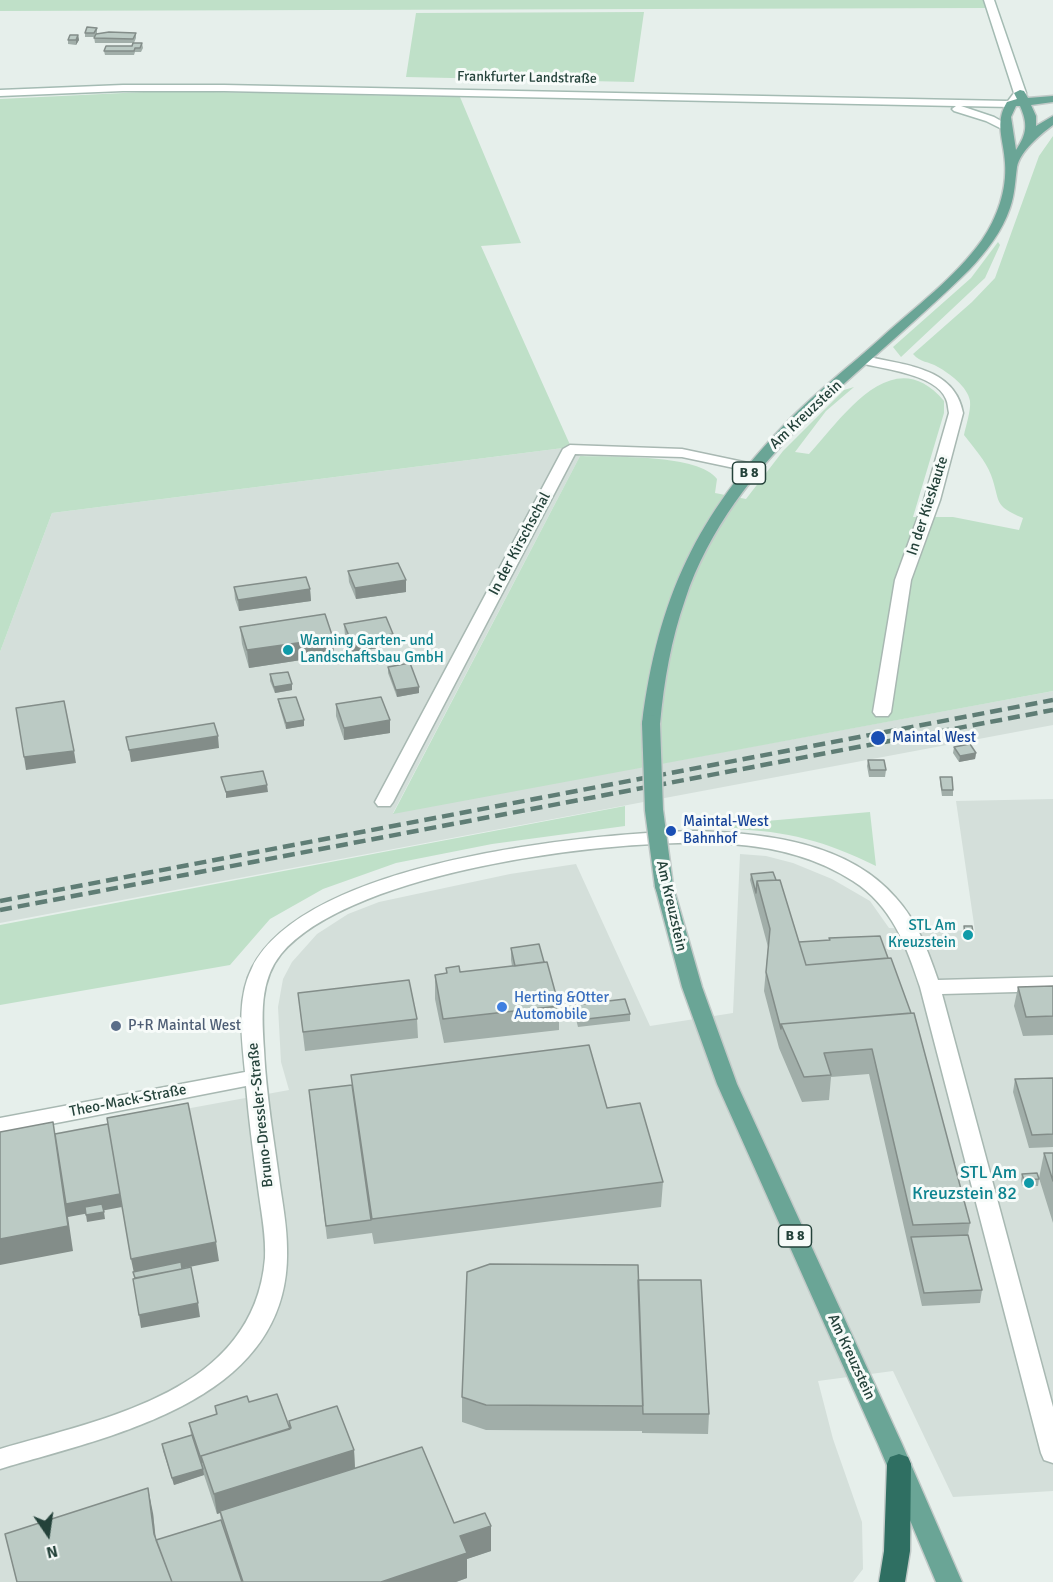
<!DOCTYPE html>
<meta charset="utf-8">
<style>
body{margin:0}
#map{position:relative;width:1053px;height:1582px;overflow:hidden;background:#e6efeb;font-family:Signika,sans-serif}
canvas{display:block}
.north{position:absolute;left:18px;top:1504px;width:60px;height:60px;-webkit-text-stroke:4px #f7fbf9;paint-order:stroke;rotate:167deg;font-size:16px;font-weight:700;line-height:24px;text-align:center;color:#24423a}
.north::after{content:'';display:block;margin:auto;width:21px;height:27px;background:#24423a;clip-path:polygon(50% 0,100% 100%,50% 72%,0 100%)}
</style>
<div id="map">
<canvas width="1053" height="1582"></canvas>
<div class="north">N</div>
</div>
<script>
const ctx = document.querySelector('canvas').getContext('2d');
ctx.lineJoin = 'round';
function paint(path, color) { ctx.fillStyle = color; ctx.fill(path, 'evenodd'); }
function strokePath(path, color, width, dash) { ctx.strokeStyle = color; ctx.lineWidth = width; ctx.lineCap = dash ? 'butt' : 'round'; ctx.setLineDash(dash || []); ctx.stroke(path); }
function write(font, color, halo, rows, align = 'center') {
  ctx.font = font + ' Signika,sans-serif'; ctx.lineWidth = 6; ctx.setLineDash([]); ctx.textBaseline = 'middle'; ctx.strokeStyle = halo; ctx.fillStyle = color; for (const [text, x, y, turn = 0] of rows) {
    ctx.save(); ctx.translate(x, y); ctx.rotate((+turn || 0) * Math.PI / 180); ctx.textAlign = isNaN(turn) ? turn : align; if (halo) ctx.strokeText(text, 0, 0); ctx.fillText(text, 0, 0); ctx.restore();
  }
}
paint(new Path2D(`
 M571,447L580,456L393,813L1053,691V725L0,923V652L52,513Z
 M1053,799V1491L953,1497L893,1371L818,1381L833,1439L862,1522L863,1569L853,1582H0V1143L289,1090L281,1062L278,1007L283,979L292,962L317,934L348,914L379,902L510,874L576,864L650,1026L733,1013L740,854L766,856L793,863L832,879L870,901L889,928L975,931L956,801Z`), '#d4dfda');
paint(new Path2D(`
 M0,0H983L986,8L0,11Z
 M644,12L634,82L406,77L416,13Z
 M164,91L460,97L521,243L481,246L571,447L52,513L0,652V99Z
 M1053,136V691L393,814L580,456C610,457 700,454 717,479L715,493L746,499L783,451L844,390L854,387L826,411L795,452L809,454C843,417 893,340 944,401V413L913,517H953L1019,530L1023,518C992,505 1001,502 991,475C986,461 973,447 964,435C966,425 971,411 970,401C968,387 949,373 938,367C928,361 921,363 913,354L972,302L995,278L1039,156Z
 M998,242L1000,245L985,278L901,357L893,347L971,278Z
 M625,806V826L492,844L396,863L323,889L270,919L230,965L0,1005V925Z
 M870,812L876,866C825,841 788,831 731,829L720,825Z`), '#bfe0c8');
const street = new Path2D(`
 M865,356C903,365 955,367 963,413L940,500L911,580L891,712L888,716H876L873,712L895,580L924,500L949,413C948,409 948,403 946,399C936,374 883,369 860,363L858,360Z
 M570,445L682,449L753,464L760,468L753,472L682,457L575,454L393,802L390,806H378L375,802L563,449Z
 M695,831C764,833 848,842 896,898C917,921 928,951 938,980L1053,977V991L942,994L1053,1407V1463L1044,1460L1041,1453L920,987C906,945 892,906 853,881C816,857 774,847 731,844C624,836 352,869 281,954C259,981 262,1017 264,1050C266,1095 274,1140 280,1185C283,1206 287,1227 287,1249C291,1401 113,1435 0,1469V1449C105,1418 254,1392 265,1258C266,1237 262,1216 259,1195C254,1159 249,1122 246,1086L0,1134V1118L245,1072C242,1039 236,999 252,968C305,861 587,833 695,831Z`);
const secondary = new Path2D(`
 M984,0H994L1026,93L1015,106L1011,107L961,106L994,117L1010,126V130L1006,131L986,121L954,111L952,109L956,106L224,91H123L0,96V90L123,85H224L1008,101L1014,93Z`);
const primary = new Path2D(`
 M1020,90L1024,91L1028,98L1053,96V102L1031,105L1036,116V126L1053,116V125C1041,134 1020,151 1017,167C1015,181 1015,194 1010,208C1002,232 986,252 969,270C866,372 733,457 685,600C671,640 664,681 660,724L657,728H645L642,724C658,597 697,515 786,423C815,393 850,366 881,338C915,307 955,278 982,240C997,218 1007,190 1005,163C1004,140 994,123 1007,102L1017,99L1014,93ZM1016,106H1020C1028,124 1027,134 1016,150L1011,117Z
 M664,880L671,882L673,886L702,987L737,1084L902,1444L962,1582H936L878,1444L717,1084L682,987L655,886L657,882Z`);
const highway = new Path2D(`
 M899,1454L908,1457L911,1464L910,1551L905,1582H879L884,1551L887,1464L890,1457Z`);
strokePath(street, '#a8b8b2', 3);
strokePath(secondary, '#a4bbb3', 3);
strokePath(primary, '#c2cac8', 3);
strokePath(highway, '#c2cac8', 3);
paint(street, '#fff');
paint(secondary, '#fff');
paint(primary, '#6aa596');
paint(highway, '#2f6f62');
strokePath(new Path2D(`
 M0,901L1053,700
 M0,910L1053,710`), '#5f7d75', 4.5, [12, 6]);
const primaryBridge = new Path2D(`
 M651,724L654,810L664,886`);
strokePath(primaryBridge, '#c2cac8', 21, []);
strokePath(primaryBridge, '#6aa596', 18);
paint(new Path2D(`
 M97,28V34L136,33V38L134,43H142L143,48L141,52H135L134,55H105L104,51L132,46L133,43H95L94,37H85V33Z
 M78,35L79,40L76,45L68,44V40Z
 M348,571L406,592L356,599L349,582Z
 M234,587L310,589L311,601L239,611L235,599Z
 M344,624L394,646L351,652L345,636Z
 M240,627L334,655L249,668L242,644Z
 M388,667L419,693L397,697L388,673Z
 M270,674L292,690L275,693L270,681Z
 M278,699L304,720V726L286,729L279,705Z
 M336,704L390,733L344,740L336,716Z
 M954,747L976,753L975,759L959,762L953,753Z
 M868,760L886,770L885,777H869L867,766Z
 M940,777L953,790V796H942L940,783Z
 M751,874L776,880L799,942L829,940V938L970,1223L968,1235L982,1290L980,1303L922,1306L869,1074L831,1077L829,1100L802,1102L779,1048L764,991L768,947L750,880Z
 M964,926L973,932L972,939L964,938L963,932Z
 M511,948L544,962L559,1006V1030L444,1043L435,999V975L446,973V968L460,972L512,966L511,960Z
 M1053,986V1035L1023,1036L1014,1006L1018,987Z
 M298,993L417,1019L418,1038L305,1051Z
 M574,1005L630,1014V1021L578,1027L574,1011Z
 M351,1075L607,1108L663,1182L661,1207L374,1244L372,1233L327,1239L309,1090L352,1085Z
 M1053,1078V1147L1029,1148L1013,1092L1015,1079Z
 M1044,1153H1053V1223L1039,1178Z
 M1022,1174L1039,1179L1038,1186H1022L1021,1180Z
 M638,1280L709,1414L708,1434L642,1433V1430V1431L486,1430L462,1422V1397Z
 M249,1402L290,1428L289,1421L354,1450L355,1468L454,1523L491,1526V1551L467,1559V1578L456,1582H16L153,1513L156,1540L221,1520L220,1513L217,1514L204,1475L174,1485L163,1451L162,1444L191,1435L189,1423L216,1415L215,1406Z`), '#a1aea9');
paint(new Path2D(`
 M78,35L79,40L76,45V40Z
 M406,580V592L356,599L355,588Z
 M310,589L311,601L239,611L238,600Z
 M393,634L394,646L351,652V641Z
 M333,638L334,655L249,668L247,650Z
 M292,684V690L275,693L274,687Z
 M419,687V693L397,697L396,690Z
 M304,720V726L286,729V723Z
 M390,720V733L344,740V728Z
 M218,736L219,748L131,762L129,750Z
 M74,751L76,763L26,770L24,757Z
 M976,753L975,759L959,762L960,756Z
 M267,785L268,792L226,798V792Z
 M57,1147L120,1194L122,1207L68,1217L73,1251L0,1265V1239Z
 M104,1212L105,1219L87,1222L86,1215Z
 M216,1242L219,1261L135,1278L131,1259Z
 M198,1303L200,1317L141,1328L139,1315Z
 M354,1450L355,1469L217,1514L214,1494Z
 M203,1469L204,1475L174,1485L172,1478Z
 M148,1488L153,1513L156,1543L155,1540Z
 M491,1526V1551L467,1559V1578L456,1582H381L460,1536Z`), '#838d89');
const building = new Path2D(`
 M87,27L97,28L94,33H85Z
 M109,32L136,33L133,39L94,38L96,34Z
 M70,35H78L76,40H68Z
 M133,43H142L140,48H135L134,51H104L106,46H132Z
 M398,563L406,580L355,588L348,571Z
 M306,577L310,589L238,600L234,587Z
 M325,614L333,638L247,650L240,627Z
 M386,617L393,634L351,641L344,624Z
 M410,663L419,687L396,690L388,667Z
 M288,672L292,684L274,687L270,674Z
 M296,697L304,720L286,723L278,699Z
 M381,697L390,720L344,728L336,704Z
 M64,701L74,751L24,757L16,708Z
 M214,723L218,736L129,750L126,737Z
 M970,744L976,753L960,756L954,747Z
 M868,760H884L886,770H870Z
 M263,771L267,785L226,792L221,777Z
 M940,777H952L953,790H942Z
 M773,872L776,880L757,881L756,893L751,874Z
 M780,880L806,965L891,958L911,1013L781,1024V1029L766,972L770,929L757,881Z
 M964,926H972L973,932H965Z
 M880,936L888,958L806,965L799,942L830,940L829,938Z
 M539,944L544,962L515,966L511,948Z
 M547,962L559,1006L443,1019L435,975L447,973L446,968L459,966L460,972Z
 M409,980L417,1019L303,1032L298,993Z
 M1053,986V1016L1026,1017L1018,987Z
 M625,999L630,1014L578,1020L574,1005Z
 M914,1013L970,1223L913,1225L872,1049L824,1053L831,1075L804,1077L781,1024Z
 M589,1045L607,1108L640,1103L663,1182L372,1219L351,1075Z
 M1053,1078V1134L1032,1135L1015,1079Z
 M352,1085L371,1220L326,1226L309,1090Z
 M188,1103L216,1242L131,1259L107,1118Z
 M53,1122L68,1226L0,1239V1132Z
 M108,1124L120,1194L66,1204L55,1134Z
 M1044,1153H1053V1181Z
 M1037,1173L1039,1179L1024,1180L1022,1174Z
 M102,1204L104,1212L86,1215L85,1207Z
 M968,1235L982,1290L924,1293L911,1237Z
 M181,1262L182,1269L135,1278L133,1272Z
 M490,1264L638,1265L643,1406L486,1405L462,1397L467,1272Z
 M191,1267L198,1303L139,1315L133,1279Z
 M638,1280H701L709,1414H643Z
 M277,1394L290,1429L201,1456L202,1462L189,1423L217,1414L215,1406L247,1396L249,1402Z
 M337,1406L354,1450L214,1494L201,1456L291,1428L289,1421Z
 M192,1435L203,1469L172,1478L162,1444Z
 M422,1447L454,1523L485,1513L491,1526L460,1536L467,1553L381,1582H243L220,1511Z
 M148,1488L154,1534L172,1582H17L5,1534Z
 M221,1520L242,1582H172L156,1540Z`);
paint(building, '#bbcac4');
strokePath(building, '#838d89', 1.5);
for (const [x, y, r, color] of [
 [288,650,6,"#0f9aa8"],
 [878,738,8,"#1a4fb4"],
 [671,831,6,"#1a4fb4"],
 [968,935,6,"#0f9aa8"],
 [502,1007,6,"#3f7fe0"],
 [116,1026,6,"#5c6f8a"],
 [1029,1183,6,"#0f9aa8"]
]) { const dot = new Path2D(); dot.arc(x, y, r, 0, 2 * Math.PI); ctx.fillStyle = color; ctx.fill(dot); strokePath(dot, '#f7fbf9', 2); }
write('14px', '#24423a', '#f7fbf9', [
 ["Frankfurter Landstraße",527,78,1]
]);
for (const [x, y, w] of [
 [749,473,33],
 [795,1236,33]
]) { const box = new Path2D(); box.roundRect(x - w / 2, y - 11, w, 22, 4.5); ctx.fillStyle = '#f7fbf9'; ctx.fill(box); strokePath(box, '#24423a', 1.5); }
write('bold 14px', '#24423a', null, [
 ["B 8",749,473],
 ["B 8",795,1236]
]);
write('15px', '#24423a', '#f7fbf9', [
 ["Am Kreuzstein",806,415,-43],
 ["In der Kieskaute",928,506,-72],
 ["In der Kirschschal",520,544,-62],
 ["Am Kreuzstein",671,906,77],
 ["Theo-Mack-Straße",128,1101,-11],
 ["Bruno-Dressler-Straße",261,1115,-96],
 ["Am Kreuzstein",851,1357,65]
]);
write('15px', '#0d838f', '#f7fbf9', [
 ["Warning Garten- und",300,641],
 ["Landschaftsbau GmbH",300,658],
 ["STL Am",956,926,"right"],
 ["Kreuzstein",956,943,"right"]
], 'left');
write('15px', '#164399', '#f7fbf9', [
 ["Maintal West",892,738],
 ["Maintal-West",683,822],
 ["Bahnhof",683,839]
], 'left');
write('15px', '#366cbe', '#f7fbf9', [
 ["Herting &Otter",514,998],
 ["Automobile",514,1015]
], 'left');
write('15px', '#4e5e75', '#f7fbf9', [
 ["P+R Maintal West",128,1026]
], 'left');
write('18px', '#0d838f', '#f7fbf9', [
 ["STL Am",1017,1173],
 ["Kreuzstein 82",1017,1194]
], 'right');
</script>
